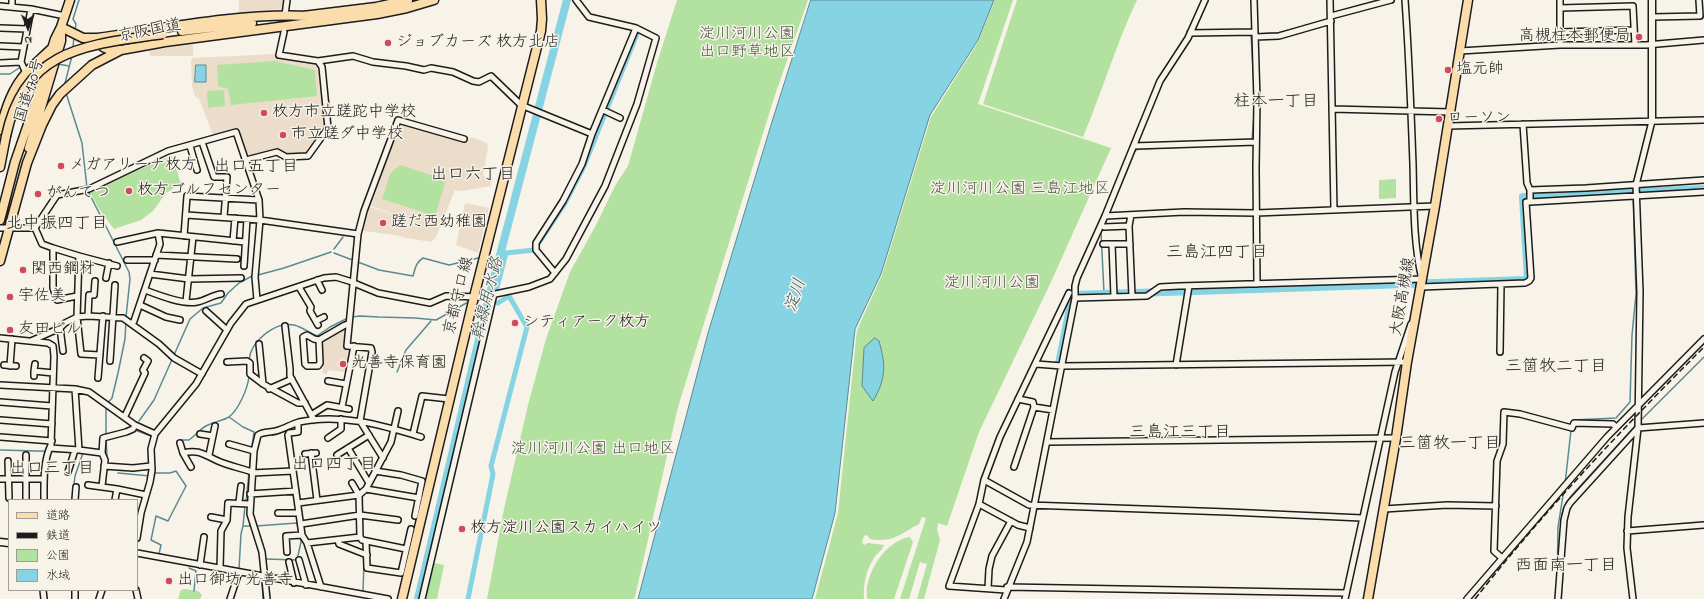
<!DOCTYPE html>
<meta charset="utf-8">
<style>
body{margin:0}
#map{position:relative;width:1704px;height:599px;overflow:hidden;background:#f7f3e8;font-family:"Indie Flower","Klee One",sans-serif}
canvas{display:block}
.legend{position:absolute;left:8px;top:499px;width:130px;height:92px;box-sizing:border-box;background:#f7f3e8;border:1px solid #9f9d96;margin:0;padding:5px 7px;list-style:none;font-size:12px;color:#1c1c1c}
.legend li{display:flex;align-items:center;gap:8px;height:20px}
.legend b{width:20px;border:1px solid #9f9d96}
.north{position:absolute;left:8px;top:8px;width:40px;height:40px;-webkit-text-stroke:3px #f7f3e8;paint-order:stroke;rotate:179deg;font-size:11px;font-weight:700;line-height:16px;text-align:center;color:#1c1c1c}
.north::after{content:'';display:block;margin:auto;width:14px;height:18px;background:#1c1c1c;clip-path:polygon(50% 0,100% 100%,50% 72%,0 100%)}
</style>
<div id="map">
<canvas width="1704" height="599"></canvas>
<ul class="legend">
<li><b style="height:5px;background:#faddab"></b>道路</li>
<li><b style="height:5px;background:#1c1c1c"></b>鉄道</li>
<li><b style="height:11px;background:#b3e1a0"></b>公園</li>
<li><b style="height:11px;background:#85d3e3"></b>水域</li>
</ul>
<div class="north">N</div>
</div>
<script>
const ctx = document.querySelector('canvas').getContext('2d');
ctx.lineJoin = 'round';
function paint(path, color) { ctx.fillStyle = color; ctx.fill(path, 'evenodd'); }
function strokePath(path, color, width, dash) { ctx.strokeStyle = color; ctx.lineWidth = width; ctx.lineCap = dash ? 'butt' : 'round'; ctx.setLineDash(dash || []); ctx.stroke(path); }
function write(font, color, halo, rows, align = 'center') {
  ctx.font = font + ' "Indie Flower","Klee One",sans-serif'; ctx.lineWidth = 3; ctx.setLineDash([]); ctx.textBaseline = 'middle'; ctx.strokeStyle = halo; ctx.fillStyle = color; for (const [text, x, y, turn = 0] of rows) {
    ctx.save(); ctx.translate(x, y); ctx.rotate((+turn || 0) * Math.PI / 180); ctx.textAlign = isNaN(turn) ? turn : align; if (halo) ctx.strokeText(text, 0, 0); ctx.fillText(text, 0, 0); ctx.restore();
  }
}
paint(new Path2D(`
 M239,0H285L283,9L239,13Z
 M193,44V56H150L149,50Z
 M275,54L277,58L316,64L318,67L326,127L305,155H288L278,151L252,157L246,152L238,128L213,135L199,99L195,96L192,86L191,60L193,58Z
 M400,123L466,141L471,137L487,143L488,147L483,176L493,178L491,186L461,191L455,190L436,237L431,242L401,237L403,221L401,236L364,231L362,228L365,216L368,213L370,207L404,218L371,206Z
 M465,203L489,208L478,253L456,245Z
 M345,326L344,348L351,349L346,372L328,370L327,374H323L321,341Z`), '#ecddca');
paint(new Path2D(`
 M677,0H808L774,98L678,407L635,597L634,599H487L504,509L528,405L546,339L570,272L596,225L616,184L628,166L657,63Z
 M995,0H1013L978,104L1111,148L1051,282L979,432L947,526L938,523L937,530L940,540L924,599H917L927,564L920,562L909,599H900L926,518L922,517L919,524C900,534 894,543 870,539L867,535L864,536L862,542L864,545L868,543L884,545C882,551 877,553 874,558C866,570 863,585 864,599H815L838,513L857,330L882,275L931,117L978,42Z
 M1017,0H1137C1116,44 1102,92 1083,137L983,104Z
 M275,61L315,70L317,96L231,105L228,89L218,86L217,65Z
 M224,90L225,106L208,108L207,91Z
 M172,156L181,184L166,193L153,211L141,220L114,229L99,209L89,190Z
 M400,165L446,180L435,216L382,199L390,174Z
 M1396,179V198L1379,199V180Z
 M910,537L913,542L894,599H867C867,594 866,588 868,583C872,564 889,540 910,537Z
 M434,563L444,565L437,599H426Z
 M184,589L198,591L202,595L200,599H178L181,590Z`), '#b3e1a0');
const water = new Path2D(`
 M811,0H994L978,40L930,115L881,274L855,329L835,513L812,599H638L708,333L771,125Z
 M196,65H206V82H195Z
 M875,338L879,341C886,365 886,379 873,401L862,386L864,348Z`);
paint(water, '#85d3e3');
strokePath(water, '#5b8a93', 1);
strokePath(new Path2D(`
 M1327,0L1328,9
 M75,30L76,24L73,19L79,0
 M1253,34H1251L1255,103
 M1256,34L1277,33L1313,24
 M73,48L74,36
 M58,64L69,66
 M0,74H10L19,68
 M64,87L72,56
 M66,93L82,143L87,188
 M1252,140L1254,114
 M88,191L129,272L130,279L126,317
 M1109,214L1135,151L1138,149L1252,144
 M334,249L343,237
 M334,253L379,270L413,276C415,269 416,262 423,258L449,265L478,258
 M488,260L513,157
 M258,275L284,268L331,252
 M1104,293L1101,232L1107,218
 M482,295L490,290
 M351,317L360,316L379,317L415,318L436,320L470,301
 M249,360C251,341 275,321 294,325C302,327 310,333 317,336L330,327L348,318
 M397,372L406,350L431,321
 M229,417L243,427L254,432L252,448
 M139,421L154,400L190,319L203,308L221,303L228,293L239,283L254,275
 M1640,421L1704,357
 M1571,424L1573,420L1616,418L1630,402L1632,335L1636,294L1633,192
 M135,430L151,436
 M106,436V405L112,398L118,373L125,339L126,321
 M179,440H189C195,436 199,430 206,426C213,422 222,421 229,417C239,409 248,388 249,376
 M0,450L73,452
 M105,455L107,456L106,439
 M118,473L150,476
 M153,473H170L176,471L186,486L168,521L156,516L151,540L161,545L159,554L164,555
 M1565,484L1571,430
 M72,500L75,476L83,453
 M246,502L251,452
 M1562,514L1566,503L1572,495L1637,424
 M243,526H251
 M256,526L297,523L301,542L297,560L266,559
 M261,563L263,599
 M189,568L196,571L194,591
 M239,569L241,534L243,526L245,506
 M1557,587L1558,527L1564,489
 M363,591L364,563`), '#5b8a93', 1.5);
strokePath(new Path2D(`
 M490,290L496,291L506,253L534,250L565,203L584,166L637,34
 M468,599L493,474L491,466L527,327L509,296L498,303`), '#85d3e3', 5);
strokePath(new Path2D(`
 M1059,364L1072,298L1074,295L1526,280L1528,278L1523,197L1704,189
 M418,599L489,297L567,0`), '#85d3e3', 8);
const minor = new Path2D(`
 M1254,0L1257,100L1256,168L1257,284
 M1330,0L1334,210
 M1560,0V45
 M0,6L31,9L65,16
 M12,7V0
 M1560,8L1633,6L1635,45
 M285,15L287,0
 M1331,16L1391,0
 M1652,17L1700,16L1699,0
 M0,28L27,29
 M1560,32L1634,30
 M1190,33L1254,32
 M1255,37L1279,36L1331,21
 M0,46L24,47
 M1460,51L1560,45H1646L1704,40
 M318,61L353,56L373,62L406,66L424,70L431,68L453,72L473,81L479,82L491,76L521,105L592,134
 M0,63L21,62
 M26,73L21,62L31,9
 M1332,109L1450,112
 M603,110L620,118
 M1447,126L1704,120
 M202,142L214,177H227L224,217
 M190,146L197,170
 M1134,146L1256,142
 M246,160L277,152L286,157L308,156L328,128L322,67L318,61L279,55L284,32
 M1530,190L1586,188L1704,180
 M1530,202L1704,192
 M186,215L260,220L358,234
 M1131,215L1129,226L1132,296
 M1105,216L1184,212L1256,213L1435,206
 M1104,227L1129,226
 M0,228H35L57,195L89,189L168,151L236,132L259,200L260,220L255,277L257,300
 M35,228L42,244L53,248V288L57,300L77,296
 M184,236L187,196L259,200
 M233,241L235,218
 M117,242L158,233L245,242
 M1103,244H1130
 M1112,244L1114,297
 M53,248L79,256L77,317L81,354L100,355
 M156,255L237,259
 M79,256L117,266
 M127,260H155
 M244,266L247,219
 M555,273L536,250V243L563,201L582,164L592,134L636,28
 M150,274L189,279L241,278
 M106,278L109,263
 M317,280L322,290
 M299,287L311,307L310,311L318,325
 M1421,287L1525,283L1529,281L1531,278L1526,202H1530V190L1527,183L1523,124
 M145,290C158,295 183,305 197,302C205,301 212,295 221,294
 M1075,298V286L1077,278L1105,216L1160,81L1188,38L1205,0
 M186,301L193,237
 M140,305L166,317L180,320
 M206,311L227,330
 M88,316L89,295H94L95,281
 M316,321L324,317
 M132,324L134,321L160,244L158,233
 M285,326L290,369V376L314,420
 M60,328L63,351
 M0,338L48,343L53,346L54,356L51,445C43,461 44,483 44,500
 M319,340L314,339L307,335L303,337L305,364L307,366H318L320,363L319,340L345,325L348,324
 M31,341L60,328L65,323L77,317L88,316L123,318L159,344L174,358L202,374
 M259,344L263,384L298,403H305
 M1500,352L1501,284
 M110,361L115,285
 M227,362L247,361L250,363V374L263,384
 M1036,364L1062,366L1407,362
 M4,365L16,366
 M1176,365L1189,286
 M10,366L12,339
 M34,371L35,364
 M34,376V371L53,373
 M98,378L103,316
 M328,381L346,384
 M0,385L75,389L89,392L135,425L155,434
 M75,389L79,450
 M269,389L292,379
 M0,402L52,406
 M342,407L354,346
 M1034,407L1053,410
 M311,415L327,405L349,409
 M125,416L145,373L143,370L148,361L144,358
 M0,420L52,424
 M298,423V432L289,433L288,435L302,535L307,543L321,587
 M200,434L213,436
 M413,434L422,396L449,399
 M0,437L52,441
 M328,438L341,429V419
 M1047,442L1396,438
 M180,443L183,453L191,467
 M229,444L254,451
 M50,448L79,450L102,453L103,438L126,432L133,429L135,425
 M348,448L369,483
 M183,453C200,449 204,455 218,461C229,466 241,468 252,472
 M311,453L317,500
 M305,454L316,453
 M26,455V500
 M209,455L215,426
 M337,455L369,435
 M383,458L360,421L372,352L371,348L347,346L358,234L364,211L398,120L464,139
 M8,461L9,498
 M104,466L133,468L151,466
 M1014,467L1034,407L1033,402L1018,399
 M375,471L401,475L422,481L415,516
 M68,472L75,450
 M252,473L293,471
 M0,479H44
 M984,480L1029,505L1228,512L1362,518
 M352,483L359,495L360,537L362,540L406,549
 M88,485L117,489L146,495
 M102,486L105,460L102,453
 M366,489L419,498
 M250,494L296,491
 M75,500L76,487
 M115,500L117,489
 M239,502L241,486
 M298,503L359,495L366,489L391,442L398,411
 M979,504L1018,525L1030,528
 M1384,509L1447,505L1496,506
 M278,513H299
 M211,517L227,520
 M301,524L360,515L398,520
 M1627,531L1704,525
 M137,538L141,513L150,482L152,470L151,449L155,434L196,384L231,323L246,304L324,278L336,277L349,281L378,293L430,303L446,296L481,297L529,287L550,279L566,259L605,186L637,104L656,38L636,28L589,17L576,0
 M338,540L339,544L367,555
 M366,541L367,568L401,573L411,529
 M307,543L360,537
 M287,552L286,536L302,535
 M137,553L388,599
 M1502,558L1494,551L1497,461L1503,444L1504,412L1520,414L1572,428L1574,423L1613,424L1616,427
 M299,560L306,585
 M289,562L294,583
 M200,565L204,537
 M220,568L221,531L227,520L228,503L249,504
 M1007,587L1346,593
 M988,588L989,569L992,556L1011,521
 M43,590L44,599
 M136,590L138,599
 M1006,590L949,586L979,504L984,480L1000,437L1069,293
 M75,599V590
 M99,599L102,590
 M230,599L239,572
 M267,599L262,552L250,514L254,451L258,435C264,431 272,433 279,430C285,428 292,424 299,422C340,413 382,425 421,437
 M422,599L494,294
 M1004,599L1027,542L1075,298L1147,296L1160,287L1179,286L1422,279C1413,244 1414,200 1413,164C1411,109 1409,55 1405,0
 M1345,599L1395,372L1411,324
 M1467,599L1607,437L1704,339
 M1558,599L1564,520L1567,508L1570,503L1638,428L1704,423
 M1633,599L1627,548L1628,517L1638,428L1640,292L1636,185L1652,121`);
const tertiary = new Path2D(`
 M1652,121V0
 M0,542L9,543`);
const primary = new Path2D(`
 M402,599L474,297L541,31L542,19L541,0
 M1368,599L1396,438L1407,362L1435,206L1468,0`);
const trunk = new Path2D(`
 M303,16L376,7L408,0
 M61,27L83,38H98C167,28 238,13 308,16
 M182,31L252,23
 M99,39L103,47L110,50H120
 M0,130C6,108 12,88 27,72C35,63 44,56 52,48
 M29,148L61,41V30
 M0,167L6,136
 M0,220L15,162L35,104L55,39L61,27L70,0
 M0,261L27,163L42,125L52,105L60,94L92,65L121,50L165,42L377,14L407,8L434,0`);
strokePath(minor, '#1c1c1c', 8);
strokePath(tertiary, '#1c1c1c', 9);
strokePath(primary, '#1c1c1c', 11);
strokePath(trunk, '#1c1c1c', 11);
strokePath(minor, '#f7f3e8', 5);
strokePath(tertiary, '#f7f3e8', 6);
strokePath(primary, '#faddab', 8);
strokePath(trunk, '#faddab', 8);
strokePath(new Path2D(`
 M1475,599C1545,510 1624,427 1704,347`), '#1c1c1c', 1.5, [6, 3]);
const trunkBridge = new Path2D(`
 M6,136C25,47 88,45 163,34`);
strokePath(trunkBridge, '#1c1c1c', 11, []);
strokePath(trunkBridge, '#faddab', 8);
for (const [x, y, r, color] of [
 [1639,37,4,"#d1495b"],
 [388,43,4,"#d1495b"],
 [1448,70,4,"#d1495b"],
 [264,113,4,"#d1495b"],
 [1439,119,4,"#d1495b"],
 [283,135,4,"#d1495b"],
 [61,166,4,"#d1495b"],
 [129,191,4,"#d1495b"],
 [38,194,4,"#d1495b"],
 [383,223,4,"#d1495b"],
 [23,270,4,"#d1495b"],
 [10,297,4,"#d1495b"],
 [515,323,4,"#d1495b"],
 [10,330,4,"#d1495b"],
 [343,364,4,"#d1495b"],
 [462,529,4,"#d1495b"],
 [169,581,4,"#d1495b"]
]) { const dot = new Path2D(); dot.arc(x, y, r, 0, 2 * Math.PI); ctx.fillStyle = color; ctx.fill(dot); strokePath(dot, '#f7f3e8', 1.5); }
write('16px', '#1c1c1c', '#f7f3e8', [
 ["京阪国道",150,32,-11],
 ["国道170号",31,91,-73],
 ["京都守口線",460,296,-76],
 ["大阪高槻線",1404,297,-80]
]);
write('16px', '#495744', '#f7f3e8', [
 ["淀川河川公園",747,35],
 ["出口野草地区",747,53],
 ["淀川河川公園 三島江地区",1020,190],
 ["淀川河川公園",992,284],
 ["淀川河川公園 出口地区",593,450]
]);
write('16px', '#1c1c1c', '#f7f3e8', [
 ["高槻柱本郵便局",1631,37,"right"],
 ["ジョブカーズ 枚方北店",396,43],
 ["塩元帥",1456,70],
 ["枚方市立蹉跎中学校",272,113],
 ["ローソン",1447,119],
 ["市立蹉ダ中学校",291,135],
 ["メガアリーナ枚方",69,166],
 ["枚方ゴルフセンター",137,191],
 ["がんてつ",46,194],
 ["蹉だ西幼稚園",391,223],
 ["関西鋼材",31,270],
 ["宇佐美",18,297],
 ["シティアーク枚方",523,323],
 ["友田ビル",18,330],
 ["光善寺保育園",351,364],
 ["枚方淀川公園スカイハイツ",470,529],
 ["出口御坊 光善寺",177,581]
], 'left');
write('17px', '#1c1c1c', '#f7f3e8', [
 ["柱本一丁目",1276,103],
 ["出口五丁目",256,168],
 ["出口六丁目",473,176],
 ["北中振四丁目",57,225],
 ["三島江四丁目",1217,254],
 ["三箇牧二丁目",1556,368],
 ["三島江三丁目",1180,434],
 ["三箇牧一丁目",1450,445],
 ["出口四丁目",334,466],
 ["出口三丁目",52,470],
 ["西面南一丁目",1566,567]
]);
write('italic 17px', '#3c5358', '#f7f3e8', [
 ["淀川",797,296,-72],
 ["幹線用水路",489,299,-76]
]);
</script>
